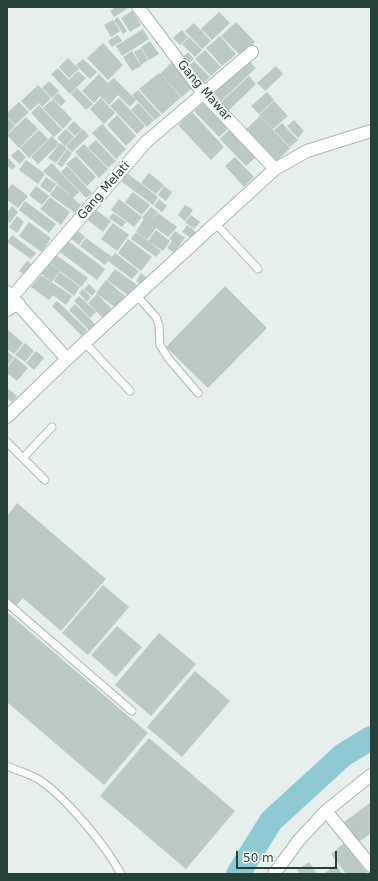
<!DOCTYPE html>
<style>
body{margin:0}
#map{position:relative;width:378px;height:881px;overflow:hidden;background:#e6efeb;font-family:"DejaVu Sans",sans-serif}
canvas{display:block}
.frame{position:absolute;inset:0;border:8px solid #24423a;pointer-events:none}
.scale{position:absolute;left:236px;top:851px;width:101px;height:18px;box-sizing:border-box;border:2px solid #24423a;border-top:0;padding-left:5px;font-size:12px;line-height:14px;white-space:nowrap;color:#24423a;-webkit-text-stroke:3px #f7fbf9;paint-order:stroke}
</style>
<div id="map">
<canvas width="378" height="881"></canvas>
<div class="frame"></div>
<div class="scale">50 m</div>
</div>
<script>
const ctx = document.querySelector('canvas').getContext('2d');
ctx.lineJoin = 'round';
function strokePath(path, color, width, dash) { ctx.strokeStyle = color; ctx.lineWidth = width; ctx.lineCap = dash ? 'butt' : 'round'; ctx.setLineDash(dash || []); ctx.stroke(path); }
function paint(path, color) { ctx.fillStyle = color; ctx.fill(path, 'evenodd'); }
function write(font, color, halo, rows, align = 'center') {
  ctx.font = font + ' "DejaVu Sans",sans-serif'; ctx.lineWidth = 3; ctx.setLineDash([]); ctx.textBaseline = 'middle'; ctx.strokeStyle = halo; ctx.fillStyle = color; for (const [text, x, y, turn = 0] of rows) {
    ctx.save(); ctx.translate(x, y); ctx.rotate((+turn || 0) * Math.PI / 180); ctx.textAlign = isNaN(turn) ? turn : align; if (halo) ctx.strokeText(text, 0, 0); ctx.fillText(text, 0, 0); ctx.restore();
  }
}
strokePath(new Path2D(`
 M238,874L271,821L343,755L371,738`), '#8ec9d4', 24);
paint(new Path2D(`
 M116,7H130L114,17L110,11Z
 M132,11L141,25L130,32L121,18Z
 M219,12L230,23L212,40L201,29Z
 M118,17L127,31L123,34L114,20Z
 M113,20L120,31L111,37L104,25Z
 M236,22L255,42L241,56L221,36Z
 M194,23L211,41L202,49L185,31Z
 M143,29L149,39L122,56L116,46Z
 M182,30L188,37L180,45L173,38Z
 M118,35L122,41L112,47L108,41Z
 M220,36L236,54L222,66L206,48Z
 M189,37L202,50L195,57L182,44Z
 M150,41L159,54L149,60L141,47Z
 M103,43L123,65L108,80L87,58Z
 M141,48L148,60L141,65L134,52Z
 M205,50L221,67L211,76L195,59Z
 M132,51L141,66L132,71L123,57Z
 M188,52L194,59L185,67L179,61Z
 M68,58L79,69L69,78L59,67Z
 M83,59L97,72L90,79L76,65Z
 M247,59L256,68L221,101L213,92Z
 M194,61L210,77L201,85L186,69Z
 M172,62L194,86L182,97L160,74Z
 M276,66L283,74L265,91L257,83Z
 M58,68L69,80L78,71L86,78L70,94L51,74Z
 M159,73L181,97L162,114L139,89Z
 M99,74L108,83L114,78L136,100L130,107L118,95L109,105L100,96L94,103L82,91Z
 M249,76L256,84L227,112L220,103Z
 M49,81L59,91L52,98L42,88Z
 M38,85L51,98L42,107L39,103L30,111L21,101Z
 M77,88L93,104L86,110L71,94Z
 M138,90L161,115L155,120L132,95Z
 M267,92L274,100L259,114L251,106Z
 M58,93L66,101L61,106L53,98Z
 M101,98L115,113L104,124L90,109Z
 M119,98L145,126L137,134L110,106Z
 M53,99L72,119L63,129L43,108Z
 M274,101L288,116L273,129L259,115Z
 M19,102L29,112L15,125L7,117V113Z
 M204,102L229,128L219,137L194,111Z
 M138,103L154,120L147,127L131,110Z
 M39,105L62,130L54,137L31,113Z
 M192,112L224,147L211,160L178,125Z
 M117,115L136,136L126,146L107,125Z
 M260,116L290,148L274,164L243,132Z
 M26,117L38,129L19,148L7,135Z
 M7,118L15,126L7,134Z
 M294,120L304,131L298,138L287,126Z
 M74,121L82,129L75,136L67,128Z
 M282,123L298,140L290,147L274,130Z
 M102,124L126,149L116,159L92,133Z
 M66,129L74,137L65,146L57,138Z
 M83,129L89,136L72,152L66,146Z
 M230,129L256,157L246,166L220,139Z
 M39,130L48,139L29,158L20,148Z
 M52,136L59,144L38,164L31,157Z
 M96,140L116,161L108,168L88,147Z
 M60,143L67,148L56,163L48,158Z
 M84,144L108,169L99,178L75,152Z
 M18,149L26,157L20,164L11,156Z
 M67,149L72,153L62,167L57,164Z
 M76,156L96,177L87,186L66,164Z
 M7,157L16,166L12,170L7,165Z
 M235,157L254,177L244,187L225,166Z
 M26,160L45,174L38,184L19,170Z
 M52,163L79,192L73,198L81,205L75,213L50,195L57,185L72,197L43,171Z
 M67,166L92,193L86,198L61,172Z
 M127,173L158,197L153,205L121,181Z
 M149,173L164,185L156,194L141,183Z
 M46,177L56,184L50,193L40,186Z
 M12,184L28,196L18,208L7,200V190Z
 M36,186L49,196L42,205L29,195Z
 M164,186L172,192L166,201L158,195Z
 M133,192L150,205L142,215L125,202Z
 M50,197L70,212L61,225L40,209Z
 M119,199L142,217L134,227L111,210Z
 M159,199L167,206L162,212L154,206Z
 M25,201L56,224L49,233L19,210Z
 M185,205L193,210L185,221L178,215Z
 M12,206L18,212L10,223L7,221V213Z
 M92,207L111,221L103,232L84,217Z
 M151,207L158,212L149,223L158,213L177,227L168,237L156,228L147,240L136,231L144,219L142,218Z
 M113,213L126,222L122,227L109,218Z
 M191,215L200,222L194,229L185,222Z
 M17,216L24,222L17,233L9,227Z
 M29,222L51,238L42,252L19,236Z
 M113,223L129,235L117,251L101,239Z
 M187,225L196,232L191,238L182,232Z
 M73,227L85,237L79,245L67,235Z
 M156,230L170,241L163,251L148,241Z
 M175,231L185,238L174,253L167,248L172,241L169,239Z
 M136,232L161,251L156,257L131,239Z
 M12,235L36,253L31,259L7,242Z
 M86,238L112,257L115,253L139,271L132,279L108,261L105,265L80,246Z
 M128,239L152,257L141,271L118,253Z
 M68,241L105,269L97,280L60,252Z
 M56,255L88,278L81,287L50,263Z
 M27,261L33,265L25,276L19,271Z
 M49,263L60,271L52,282L41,274Z
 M115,269L137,285L129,296L107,280Z
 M60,272L80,287L74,296L54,281Z
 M141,273L147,278L142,285L136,281Z
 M41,275L72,296L66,305L53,295L49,300L31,287Z
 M106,280L125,296L116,308L96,293Z
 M89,284L96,291L92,296L84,289Z
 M225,286L267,328L208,388L166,347Z
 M83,289L91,297L87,302L79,293Z
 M97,294L112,309L103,318L88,303Z
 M79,296L96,312L90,318L74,301Z
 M57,301L87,330L82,336L52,306Z
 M75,304L95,324L89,330L69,310Z
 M7,329L23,343L14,354L7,349V345L11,339L7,344Z
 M25,343L34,351L25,362L15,355Z
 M7,351L14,357L7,366Z
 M36,351L44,358L34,370L26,363Z
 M15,357L28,368L17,381L7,373V368Z
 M7,388L17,396L12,402L7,399Z
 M17,503L106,579L61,631L23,598L16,606L7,598V516Z
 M103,585L129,607L88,655L62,633Z
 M7,612L148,733L104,785L7,702Z
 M117,626L142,647L116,677L91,655Z
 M159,633L196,664L151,716L115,685Z
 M195,671L230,701L182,757L147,727Z
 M149,738L235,811L186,869L100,796Z
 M371,802V833L358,843L343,823Z
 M344,843L368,874H346L331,854Z
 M309,862L317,874H300L297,870Z
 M336,865L343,874H323Z`), '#bbcac4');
const lane = new Path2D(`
 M216,224L258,269
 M137,296L156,317L159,325L160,345L168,358L198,393
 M85,343L130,391
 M7,442L45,480
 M23,458L52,427
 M7,603L132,711
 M7,766C18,771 31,774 41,781C67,799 106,846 121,874`);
const street = new Path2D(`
 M138,7L203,93L275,169
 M7,292L67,359
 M12,297L146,142L252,52
 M7,310L18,303
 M7,417L67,359L275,169L307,151L371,131
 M326,811L371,866
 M274,874L299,840L326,811L371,775`);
strokePath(lane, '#a8b8b2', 9);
strokePath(street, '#a8b8b2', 14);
strokePath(lane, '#fff', 7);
strokePath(street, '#fff', 12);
write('12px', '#24423a', '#f7fbf9', [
 ["Gang Mawar",204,91,49],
 ["Gang Melati",104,191,-49]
]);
</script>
